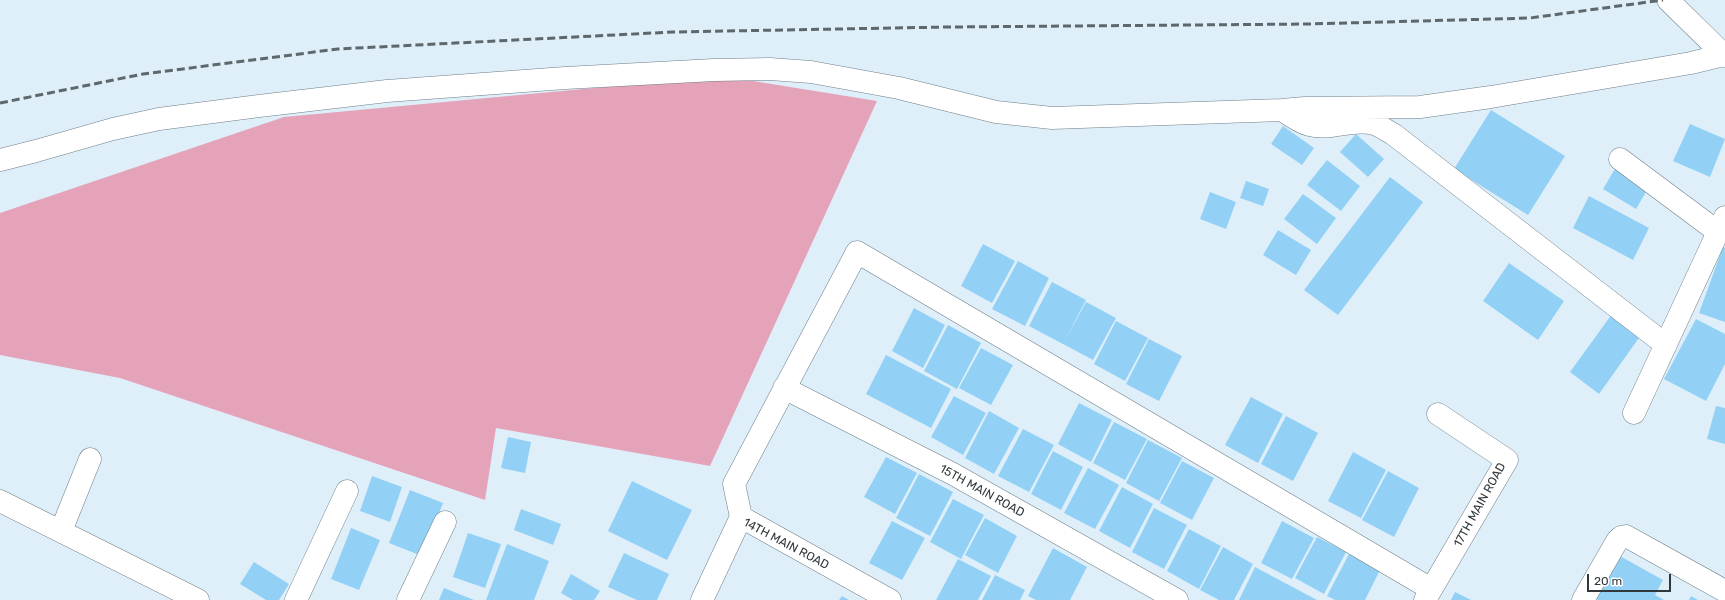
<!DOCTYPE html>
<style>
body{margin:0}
#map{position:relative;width:1725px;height:600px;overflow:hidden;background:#deeffa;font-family:Rubik,sans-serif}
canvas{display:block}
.scale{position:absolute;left:1587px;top:574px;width:84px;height:18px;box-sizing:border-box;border:2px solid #31383c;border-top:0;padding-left:5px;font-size:12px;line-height:14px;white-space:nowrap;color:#31383c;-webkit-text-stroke:3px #fff;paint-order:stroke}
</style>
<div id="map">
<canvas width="1725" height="600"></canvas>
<div class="scale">20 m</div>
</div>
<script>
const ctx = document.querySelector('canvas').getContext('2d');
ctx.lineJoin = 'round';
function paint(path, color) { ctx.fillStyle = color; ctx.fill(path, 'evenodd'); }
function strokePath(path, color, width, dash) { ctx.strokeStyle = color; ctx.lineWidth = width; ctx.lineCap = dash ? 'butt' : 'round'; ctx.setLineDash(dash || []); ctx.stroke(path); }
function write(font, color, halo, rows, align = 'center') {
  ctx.font = font + ' Rubik,sans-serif'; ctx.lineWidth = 4; ctx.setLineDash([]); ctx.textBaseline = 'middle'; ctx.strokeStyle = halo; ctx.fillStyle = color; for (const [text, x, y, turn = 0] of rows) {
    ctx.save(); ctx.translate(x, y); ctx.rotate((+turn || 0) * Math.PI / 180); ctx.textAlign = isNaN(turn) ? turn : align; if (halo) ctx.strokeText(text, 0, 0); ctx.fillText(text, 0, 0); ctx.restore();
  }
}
paint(new Path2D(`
 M722,76L877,101L710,466L496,428L485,500L120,378L0,355V213L284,117Z`), '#e5a3ba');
paint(new Path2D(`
 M1491,110L1565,156L1528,215L1454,169Z
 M1690,124L1725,139L1710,177L1673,161Z
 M1283,126L1314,148L1302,165L1271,144Z
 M1356,134L1384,159L1368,177L1340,152Z
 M1327,160L1360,186L1341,211L1307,185Z
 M1616,167L1649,187L1636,209L1603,189Z
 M1390,177L1423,202L1338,315L1304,290Z
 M1246,181L1269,189L1263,206L1240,198Z
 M1210,192L1236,202L1226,229L1200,219Z
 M1303,194L1336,218L1317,244L1284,219Z
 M1589,196L1649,228L1633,260L1573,228Z
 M1278,230L1311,250L1296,275L1263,255Z
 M983,244L1015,261L992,303L961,286Z
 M1723,247L1725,248V322L1699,313Z
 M1018,261L1049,278L1025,326L992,309Z
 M1509,263L1564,301L1538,340L1483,301Z
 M1052,282L1086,300L1063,344L1029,326Z
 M1086,302L1116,318L1093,360L1063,344Z
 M914,308L945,325L923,368L892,351Z
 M1612,314L1641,335L1599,394L1570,372Z
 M1696,319L1725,334V364L1706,401L1664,379Z
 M1116,321L1148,338L1125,381L1094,364Z
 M948,325L981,343L957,389L924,371Z
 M1149,339L1182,356L1159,401L1126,384Z
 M981,348L1013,365L991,405L959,388Z
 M886,355L951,389L931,428L866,394Z
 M954,396L986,413L963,455L931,437Z
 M1251,397L1283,414L1258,463L1225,445Z
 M1079,403L1112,420L1091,462L1058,444Z
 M1716,406L1725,408V444L1707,439Z
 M989,411L1019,428L994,474L965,458Z
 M1286,416L1318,433L1293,481L1261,464Z
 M1114,422L1147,439L1125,480L1093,463Z
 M1023,429L1054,445L1029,492L998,476Z
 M508,437L531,442L525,473L501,468Z
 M1148,440L1182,458L1159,501L1126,483Z
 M1053,451L1083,467L1061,510L1031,494Z
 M1353,452L1386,470L1361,518L1328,501Z
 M886,457L917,473L895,514L864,497Z
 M1182,461L1214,478L1192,520L1160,503Z
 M1088,468L1119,485L1095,529L1064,513Z
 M1388,471L1419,488L1394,537L1362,520Z
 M919,474L953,492L930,536L896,518Z
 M372,476L402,487L390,522L360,511Z
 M632,481L692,510L667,560L608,531Z
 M1122,487L1153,504L1130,548L1099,531Z
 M410,490L443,503L422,556L389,543Z
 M953,499L984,515L961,559L930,542Z
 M1154,508L1187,525L1164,569L1132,552Z
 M521,509L561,524L553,545L514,530Z
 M985,518L1017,536L998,573L965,555Z
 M892,521L925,538L902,580L869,563Z
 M1282,521L1314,538L1292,579L1261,563Z
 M351,528L380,540L359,590L331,579Z
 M1189,529L1221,546L1199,589L1167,571Z
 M468,533L501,544L485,588L453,577Z
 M1317,537L1346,552L1324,594L1295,578Z
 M507,544L549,561L534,600H486Z
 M1223,547L1253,564L1234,600H1219L1200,590Z
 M1053,548L1087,567L1070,600H1036L1028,596Z
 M624,553L669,574L657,600H637L608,587Z
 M1349,554L1380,570L1365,600H1335L1327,596Z
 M1618,555L1663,580L1655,595L1664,600H1598L1594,598Z
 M958,559L991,576L978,600H936Z
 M254,562L289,584L279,600H266L240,584Z
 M1255,567L1317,600H1239Z
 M571,574L600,591L594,600H573L561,593Z
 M995,575L1025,590L1020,600H982Z
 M444,588L474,600H439Z
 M1455,592L1471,600H1451Z
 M842,596L849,600H839Z
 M1691,596L1698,600H1689Z`), '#92d1f5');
const minor = new Path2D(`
 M1282,110C1291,116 1299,122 1309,125C1331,131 1353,118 1374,124C1381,126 1387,131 1393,134L1666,345
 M1620,159L1718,232
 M0,160L36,151L113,129L159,119L259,106L387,91L565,78L714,70L770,69L811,72L899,88L996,112L1052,118L1282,110L1305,108L1420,107L1491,97L1691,63L1724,55
 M784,388L953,474L1177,600
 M1634,413L1725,217
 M0,501L198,600
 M741,517L734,484L857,252L1431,589
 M61,531L90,459
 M296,600L347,491
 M408,600L445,522
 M702,600L741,517L890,600
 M1425,600L1507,460L1438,414
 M1583,600L1617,541L1621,537L1626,536L1725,591`);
const secondary = new Path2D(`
 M1668,0L1725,56`);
strokePath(minor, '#6e7e87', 23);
strokePath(secondary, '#6e7e87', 23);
strokePath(minor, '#fff', 22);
strokePath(secondary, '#fff', 22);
strokePath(new Path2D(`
 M0,103L143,74L338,49L673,32L948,27L1309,24L1530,18L1663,0`), '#5d676c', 3, [8, 4]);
write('12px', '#31383c', '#fff', [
 ["15TH MAIN ROAD",982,491,29],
 ["17TH MAIN ROAD",1480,505,-61],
 ["14TH MAIN ROAD",786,544,28]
]);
</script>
